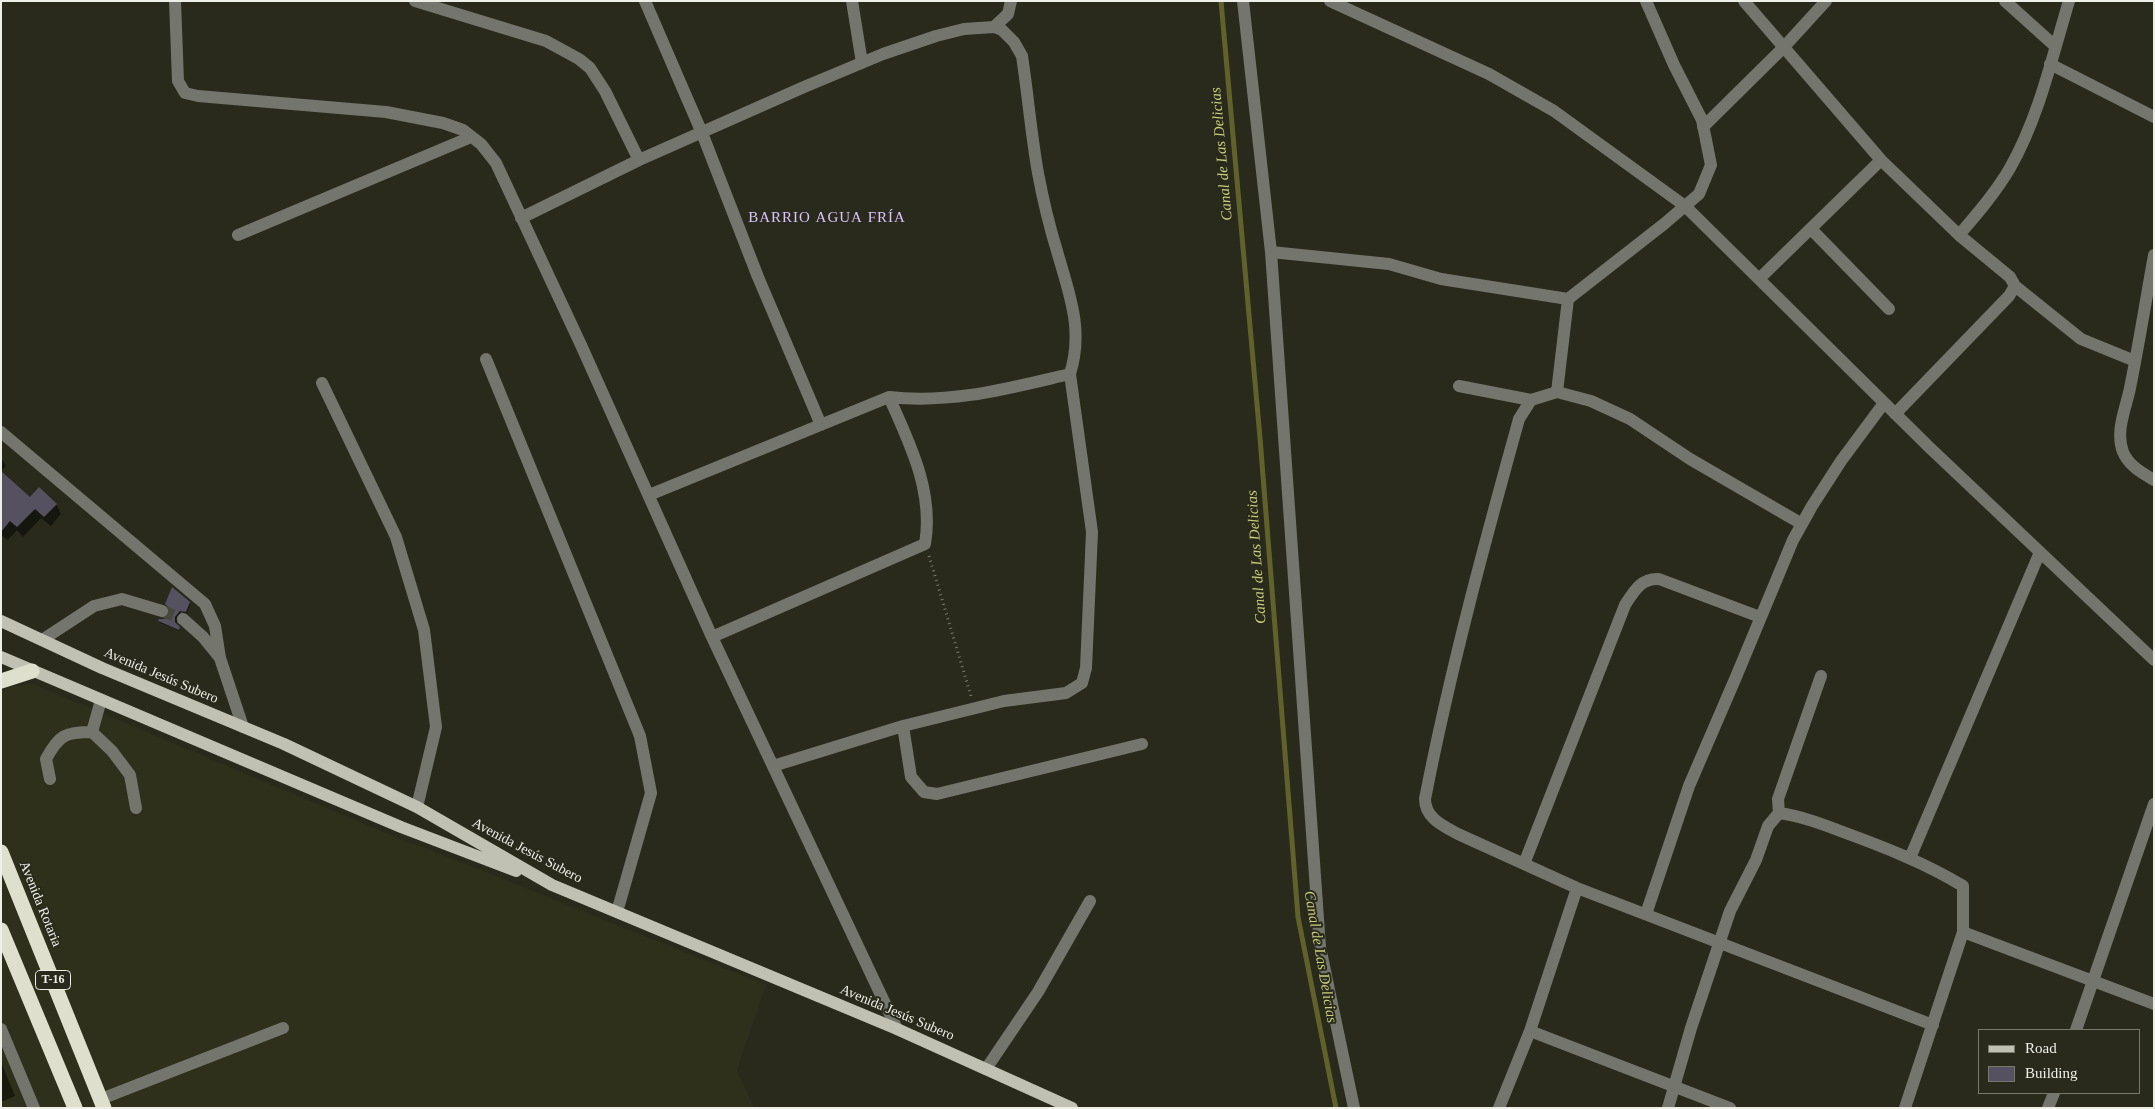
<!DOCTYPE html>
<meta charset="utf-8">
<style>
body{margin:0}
#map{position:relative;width:2155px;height:1109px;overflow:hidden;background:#292a1c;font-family:Georgia,serif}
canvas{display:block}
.frame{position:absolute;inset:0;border:2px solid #eeefe6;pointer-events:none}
.legend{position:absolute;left:1978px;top:1029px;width:162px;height:65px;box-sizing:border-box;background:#292a1c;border:1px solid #78796d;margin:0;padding:6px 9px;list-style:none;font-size:15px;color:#eeefe6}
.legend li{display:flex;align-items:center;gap:10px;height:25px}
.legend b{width:25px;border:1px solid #78796d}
</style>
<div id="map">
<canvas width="2155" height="1109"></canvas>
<div class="frame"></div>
<ul class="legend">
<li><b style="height:6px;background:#c0c1b2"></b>Road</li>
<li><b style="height:14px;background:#565160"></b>Building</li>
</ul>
</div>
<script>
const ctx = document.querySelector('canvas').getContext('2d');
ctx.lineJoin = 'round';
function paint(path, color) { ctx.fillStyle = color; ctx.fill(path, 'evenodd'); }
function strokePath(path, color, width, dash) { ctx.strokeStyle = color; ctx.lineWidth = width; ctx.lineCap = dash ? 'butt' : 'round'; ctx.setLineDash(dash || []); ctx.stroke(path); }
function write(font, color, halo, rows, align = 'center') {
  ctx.font = font + ' Georgia,serif'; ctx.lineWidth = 4; ctx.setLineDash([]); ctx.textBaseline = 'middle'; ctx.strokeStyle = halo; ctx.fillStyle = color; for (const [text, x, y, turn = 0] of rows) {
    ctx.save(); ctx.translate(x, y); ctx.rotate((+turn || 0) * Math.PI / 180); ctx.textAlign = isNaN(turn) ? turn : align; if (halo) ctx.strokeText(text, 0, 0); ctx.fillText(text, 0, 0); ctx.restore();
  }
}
paint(new Path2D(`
 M33,684L393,836L471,866L766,985L737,1070L754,1108H1V691L14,686Z`), '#2f301b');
paint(new Path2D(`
 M1,458L6,466L1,471Z
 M1,472L30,498L56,504L61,514L51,526L41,518L23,537L17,530L8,540L1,535Z
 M189,603L190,605L187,613H181L176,619L180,631L160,623L159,621L165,620Z
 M1,1062L15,1096L1,1102Z`), '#0007');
strokePath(new Path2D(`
 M1221,1L1260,438L1298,917L1336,1108`), '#5f622b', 5);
paint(new Path2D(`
 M1,471L30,497L39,487L57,504L44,517L35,509L17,527L10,521L1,532Z
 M172,587L190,602L186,612L180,611L175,617V622L180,627L179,630L158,621L159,619H164L170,614V609L165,604Z`), '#565160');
strokePath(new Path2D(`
 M162,611L183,619`), '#47483a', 12, [12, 6]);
strokePath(new Path2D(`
 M929,556L971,696`), '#797a6e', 3, [1, 4]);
strokePath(new Path2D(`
 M175,1L178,81L185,93L198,96L386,112L443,123L463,130L481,144L496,163L581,345L712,637L897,1029
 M415,1L546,41L579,59L590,68L605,91L639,160
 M645,1L702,133L758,277L821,425
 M852,1L862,63
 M1243,1L1271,252L1320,947L1354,1108
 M1330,1L1489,74L1554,111L1685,206L1929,447L2154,660
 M1744,1L1881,160L1959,235L2010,277L2015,286L2081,339L2135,361
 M2005,1L2055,46
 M994,27L1008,14L1011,1
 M2050,64L2154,117
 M1703,127L1784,47L1826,1
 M521,218L639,160L804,87L883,54L936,36L964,29L994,27L1002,30L1014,42L1022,56C1028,95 1031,134 1038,173C1043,200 1049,225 1057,251C1069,294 1084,329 1070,374L1092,532L1086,668L1082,683L1066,693L1004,701L903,726L773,766
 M1811,229L1889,309
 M238,235L471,137
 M1959,235C1977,214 1996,192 2010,168C2039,117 2052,57 2069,1
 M1271,252L1389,264L1441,279L1568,299L1664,224L1699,194L1711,165L1702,120L1674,65L1646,1
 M2154,255C2146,299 2139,344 2130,388C2126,408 2115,431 2123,452C2129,466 2142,473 2154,480
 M1759,279L1881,160
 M486,359L640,736L651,793L617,912
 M322,383L396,537L424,630L436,727L417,807
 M1459,386L1531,400L1557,392L1591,401L1630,419L1690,459L1802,524
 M1557,392L1568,299
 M1531,400L1519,419C1484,545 1450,671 1425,799C1425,818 1443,826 1458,834L1577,888L1933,1025
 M1895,414L2009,296L2015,286
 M1,432L205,604L215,626L220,658
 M649,495L889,397C953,404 1009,388 1070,374
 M183,619L203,637L220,658L243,727
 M712,637L925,544C934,492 910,444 889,397
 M42,640L94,606L122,599L162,611
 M101,700L92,732L112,751L130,775L136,808
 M903,726L911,777L924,792L937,794L1142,744
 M50,779L46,759C59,735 65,732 92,732
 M1779,813C1801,816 1822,824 1843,832C1884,847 1925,863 1963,886V932L1905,1108
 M1910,858L2040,552
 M1524,864L1625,605C1634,591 1641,578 1659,579L1760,617
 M1646,914L1689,786L1736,677L1793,540L1812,506L1841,461L1884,403
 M1963,932L2154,1004
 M1,1029L34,1108
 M2076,1030L2154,804
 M1530,1031L1730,1108
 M986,1069L1038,992L1090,901
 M101,1099L283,1028
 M1499,1108L1530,1031L1577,888
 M1668,1108L1691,1028L1730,911L1756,860L1768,826L1779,813L1778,799L1821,676
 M2048,1108L2054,1093`), '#74756d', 12);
strokePath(new Path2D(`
 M1,621L102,668L284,744L417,807L552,885L897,1029L1072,1108
 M1,657L401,827L516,871`), '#c0c1b2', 12);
strokePath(new Path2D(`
 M1,681L32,671
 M1,852L104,1108
 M1,930L75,1108`), '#dee0cd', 15);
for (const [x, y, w] of [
 [53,980,35]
]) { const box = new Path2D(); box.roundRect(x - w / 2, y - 9.5, w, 19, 4); ctx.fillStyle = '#292a1c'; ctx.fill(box); strokePath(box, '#eeefe6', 1); }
write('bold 12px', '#eeefe6', null, [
 ["T-16",53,980]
]);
write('14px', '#eeefe6', '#292a1c', [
 ["Avenida Jesús Subero",161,676,23],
 ["Avenida Jesús Subero",527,851,28],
 ["Avenida Rotaria",40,904,68],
 ["Avenida Jesús Subero",897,1013,23]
]);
write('italic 15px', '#c8ce7a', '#292a1c', [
 ["Canal de Las Delicias",1222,154,-95],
 ["Canal de Las Delicias",1257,557,-94],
 ["Canal de Las Delicias",1320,957,80]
]);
ctx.letterSpacing = '1px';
write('15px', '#d9c4fc', '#292a1c', [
 ["BARRIO AGUA FRÍA",827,218]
]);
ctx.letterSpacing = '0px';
</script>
